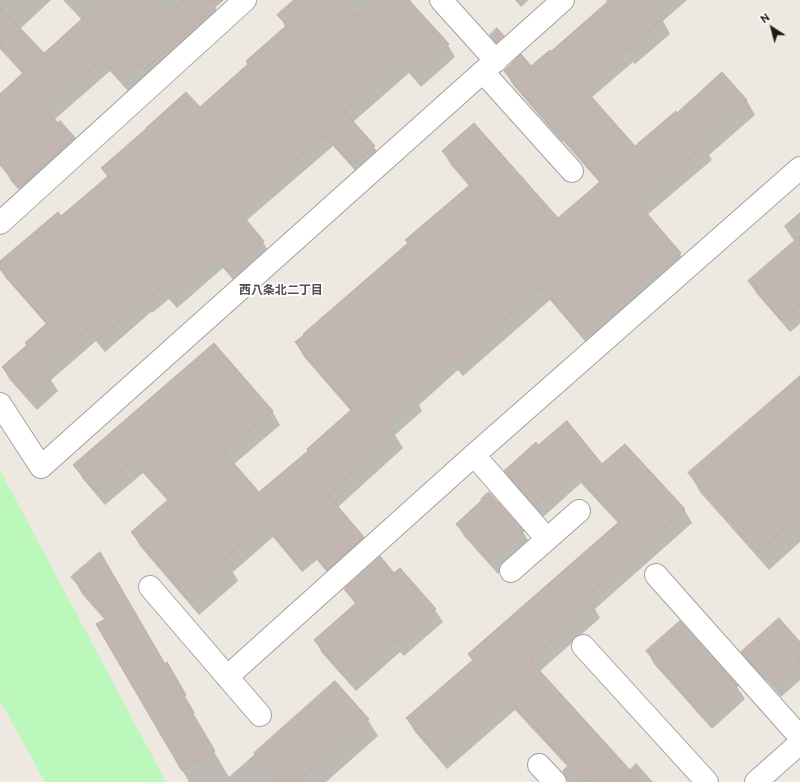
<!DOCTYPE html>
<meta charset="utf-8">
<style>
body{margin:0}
#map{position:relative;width:800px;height:782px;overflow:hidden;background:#ede8e0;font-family:Ubuntu,sans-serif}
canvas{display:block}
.north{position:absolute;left:752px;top:8px;width:40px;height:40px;-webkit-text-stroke:3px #fff;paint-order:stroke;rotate:324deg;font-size:11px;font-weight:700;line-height:16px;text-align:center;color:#1b1b1b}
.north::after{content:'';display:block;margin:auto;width:14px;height:18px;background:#1b1b1b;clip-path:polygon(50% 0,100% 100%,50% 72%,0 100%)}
</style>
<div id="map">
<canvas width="800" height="782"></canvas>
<div class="north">N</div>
</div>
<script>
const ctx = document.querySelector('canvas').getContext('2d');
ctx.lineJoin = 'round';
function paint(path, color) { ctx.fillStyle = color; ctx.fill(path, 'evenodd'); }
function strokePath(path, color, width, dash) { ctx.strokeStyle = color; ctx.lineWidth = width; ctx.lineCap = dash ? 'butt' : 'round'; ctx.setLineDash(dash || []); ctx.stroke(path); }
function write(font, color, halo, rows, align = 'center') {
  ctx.font = font + ' Ubuntu,"Noto Sans JP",sans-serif'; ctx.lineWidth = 3.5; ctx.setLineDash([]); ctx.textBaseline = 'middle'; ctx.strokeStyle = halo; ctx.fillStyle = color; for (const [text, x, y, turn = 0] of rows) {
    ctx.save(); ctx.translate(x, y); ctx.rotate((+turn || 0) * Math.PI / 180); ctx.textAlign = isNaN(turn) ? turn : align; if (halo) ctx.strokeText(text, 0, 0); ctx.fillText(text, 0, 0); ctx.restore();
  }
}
paint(new Path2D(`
 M0,470L166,782H45L0,701Z`), '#bcf8bc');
paint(new Path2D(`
 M0,0H51L20,29L44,55L82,20L63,0H208L215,7L222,20L129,92L110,71L54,120L57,123L60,120L75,137L82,149L27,199L11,181L4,168L0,156V95L23,74L0,49Z
 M295,0H408L448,45L455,57L421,87L409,73L353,122L374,147L381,159L361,177L333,146L246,221L263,242L270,254L236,283L223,268L177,308L169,299L152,313L151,312L105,352L96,341L51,380L58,391L37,410L10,380L3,368L28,346L47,325L5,277L0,269V263L61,217L108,177L102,168L200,109L249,65L286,28L279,15Z
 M515,0H529L521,7Z
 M606,0H687L663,21L670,34L635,64L633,62L591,98L635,147L677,114L722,74L747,101L755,115L709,155L712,160L647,215L680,254L688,267L590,347L550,300L463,376L458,370L419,405L422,411L395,435L403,448L337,508L363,538L371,552L336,583L317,560L302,572L273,537L233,572L238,581L199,615L140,546L132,532L168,501L143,473L105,505L83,479L75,465L272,411L280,425L233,465L259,494L309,451L351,411L304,357L296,343L409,244L470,187L451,165L443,151L558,219L600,183L563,141L562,142L513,85L505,71L531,67L551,52L608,3Z
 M800,212V324L790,332L757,294L749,281L795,242L784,226Z
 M800,377V542L769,570L700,492L690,474Z
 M538,446L602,466L684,509L692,523L595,609L600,618L539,672L629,770L636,763L653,782H568L562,771L567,766L515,710L447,769L415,732L407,718L473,662L469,654L618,523L581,483L542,518L513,484L506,471Z
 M489,493L523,532L530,544L498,574L464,536L457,524L483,501Z
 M399,569L435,610L443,622L404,656L400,652L356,691L322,653L315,640L356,605L345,589L394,574Z
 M73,577L165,665L166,664L195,713L192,714L229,777L335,683L368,720L378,736L326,782H189L97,625L105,620L82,594Z
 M680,622L737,687L745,699L712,729L654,664L647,651Z
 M800,643V680L781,697L766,680L765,682L749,664L742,652Z`), '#0003');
const building = new Path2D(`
 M103,0H155L168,14L185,0H223L145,69L140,63L121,80L102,60L45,108L72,139L19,187L0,165V94L24,72L0,46V7L44,53Z
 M294,0H342L357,16L374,0H409L449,44L414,75L402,61L344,111L375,146L353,165L325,135L238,210L264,241L229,272L215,257L170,296L161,287L145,302L143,300L98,340L88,329L43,369L51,379L30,398L2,367L27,345L25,343L47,323L0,269V261L58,212L61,216L108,176L101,168L146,129V128L186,92L200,107L248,64L246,61L287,25L277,15Z
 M610,0H647L663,19L626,51L625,49L582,86L635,146L676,111L677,113L722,72L747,100L701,141L705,145L638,203L681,253L660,271L657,268L624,299L582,334L541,287L454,363L450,357L411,391L415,396L386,422L395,433L328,495L364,537L328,570L308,547L294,559L264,524L224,559L231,567L190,602L131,532L169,499L134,460L96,492L73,465L214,343L273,411L224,452L259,492L308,451L307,449L352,409L295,342L304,335L303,334L408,243L405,240L471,184L442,151L474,123L558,218L601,181L555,128L553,129L504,71L521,54L531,66L550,50L551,51Z
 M497,28L504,36L496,43L490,35Z
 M800,236V305L782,320L748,281Z
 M800,376V515L758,552L688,473Z
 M567,421L602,464L625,444L685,509L586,597L593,604L530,660L641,782H585L507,697L439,756L406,718L473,660L468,654L620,521L573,470L534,505L504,471L536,442L538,445Z
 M489,492L524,531L490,562L456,524L482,500L481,499Z
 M100,552L165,664L167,662L186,695L183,697L215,751L182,771L96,624L107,618L71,577Z
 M380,556L394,573L400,568L436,609L396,644L393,641L348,679L314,640L356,603L344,589Z
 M779,618L800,642V662L773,685L758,668L757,670L741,652Z
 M680,621L738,686L704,717L646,651Z
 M335,681L369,719L297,782H280L254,753Z`);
paint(building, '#c1b7b0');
strokePath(building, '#beada3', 1);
const minor = new Path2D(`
 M441,0L496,61
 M483,72L572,171
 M0,223L245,0
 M0,404L41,467L563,0
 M474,455L547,539
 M511,571L579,511
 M656,575L800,737
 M150,587L260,715
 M583,646L707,782
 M227,677L474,455L800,168
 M539,765L555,782
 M756,782L800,743`);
strokePath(minor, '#a2a2a2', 24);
strokePath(minor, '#fff', 22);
write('bold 12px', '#4e4e4e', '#fff', [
 ["西八条北二丁目",281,290]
]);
</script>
